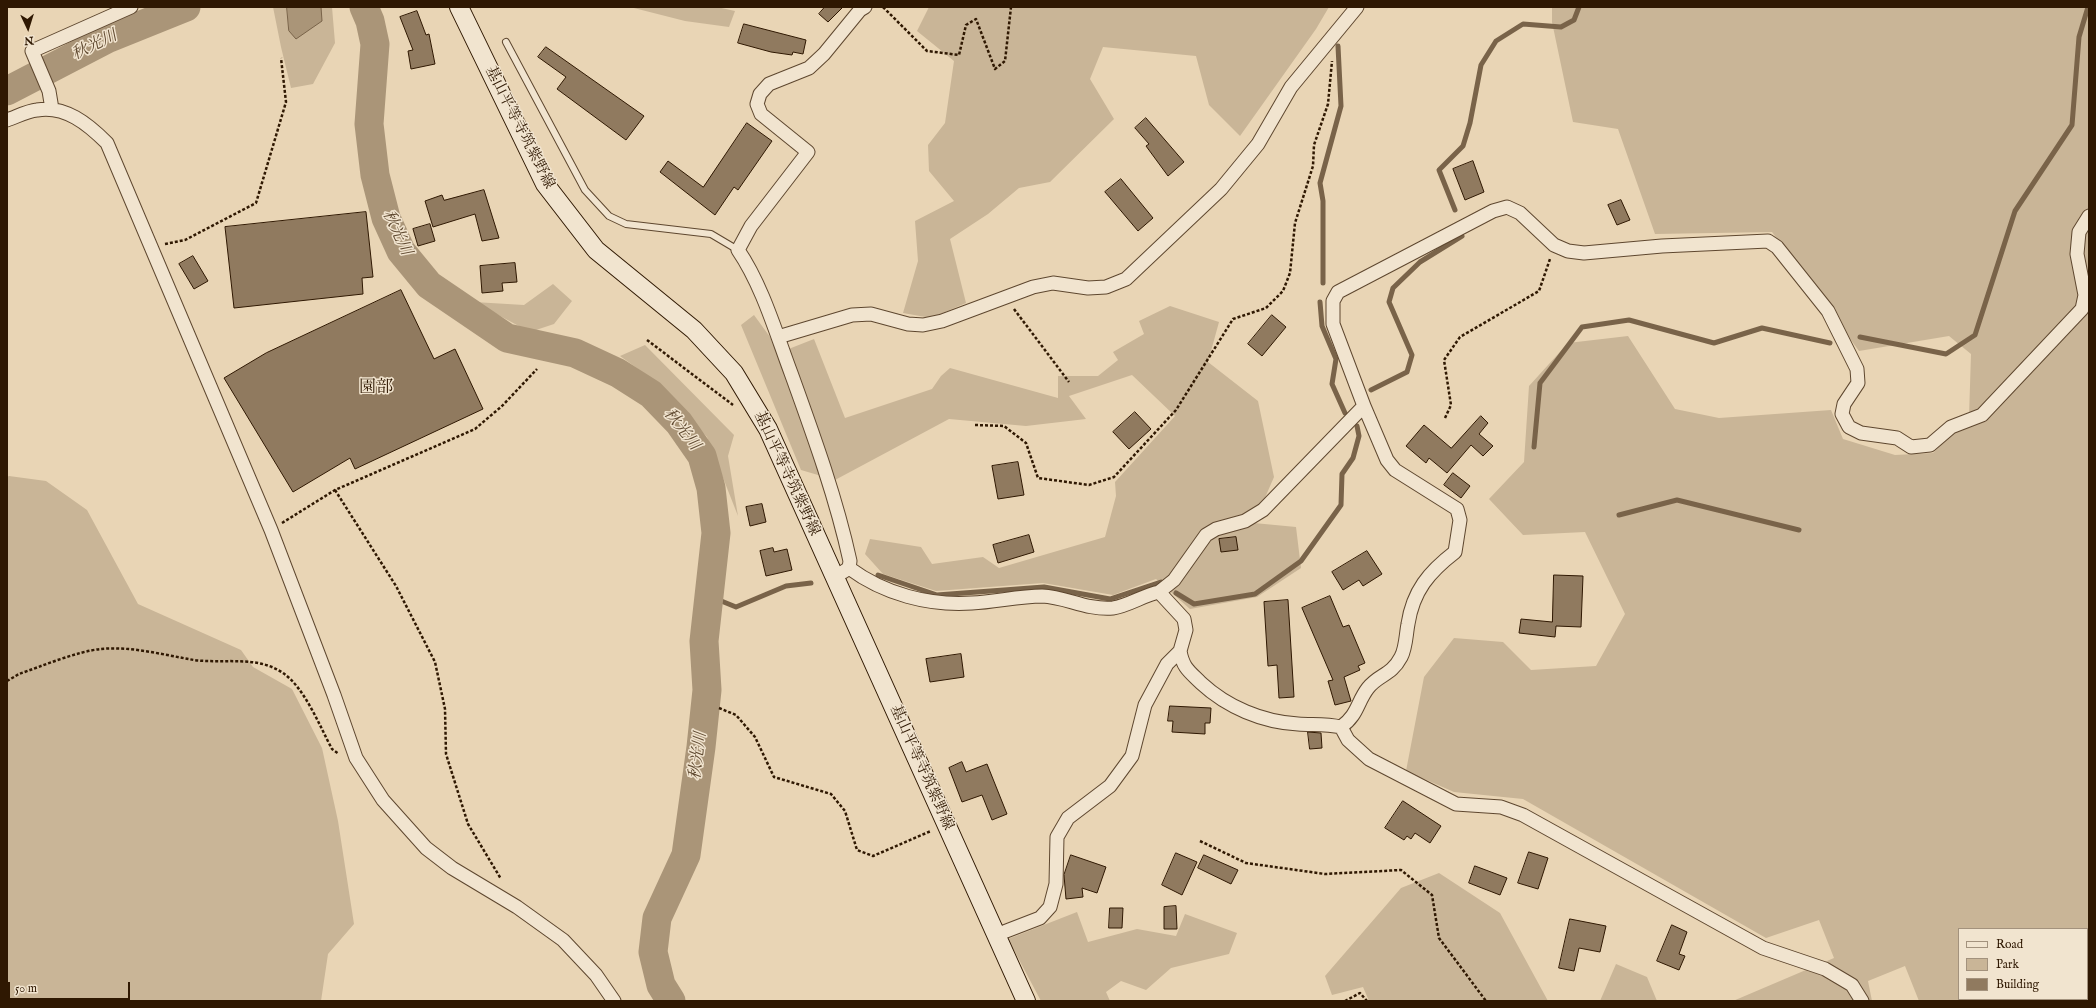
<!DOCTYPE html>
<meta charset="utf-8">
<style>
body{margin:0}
#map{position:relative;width:2096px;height:1008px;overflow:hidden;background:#e9d5b5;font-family:"IM FELL English",serif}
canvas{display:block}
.frame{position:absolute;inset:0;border:8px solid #2f1802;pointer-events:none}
.legend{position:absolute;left:1958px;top:928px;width:130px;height:72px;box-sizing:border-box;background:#f1e4cf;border:1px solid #a3927d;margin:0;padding:5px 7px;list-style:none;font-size:12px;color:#2f1802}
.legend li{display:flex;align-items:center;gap:8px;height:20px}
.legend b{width:20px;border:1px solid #a3927d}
.north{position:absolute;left:8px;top:8px;width:40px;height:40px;-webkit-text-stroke:3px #f1e4cf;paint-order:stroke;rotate:176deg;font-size:11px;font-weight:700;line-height:16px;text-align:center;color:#2f1802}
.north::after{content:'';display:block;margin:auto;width:14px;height:18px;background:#2f1802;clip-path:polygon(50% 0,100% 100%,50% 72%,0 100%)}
.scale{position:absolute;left:8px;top:982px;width:122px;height:18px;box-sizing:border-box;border:2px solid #2f1802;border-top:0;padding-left:5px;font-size:12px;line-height:14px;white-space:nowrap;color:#2f1802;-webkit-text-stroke:3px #f1e4cf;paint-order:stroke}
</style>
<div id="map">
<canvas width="2096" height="1008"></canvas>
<div class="frame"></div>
<ul class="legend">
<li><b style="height:5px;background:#f1e4cf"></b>Road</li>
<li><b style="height:11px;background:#c9b597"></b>Park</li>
<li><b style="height:11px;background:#907a5f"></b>Building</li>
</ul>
<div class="north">N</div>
<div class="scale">50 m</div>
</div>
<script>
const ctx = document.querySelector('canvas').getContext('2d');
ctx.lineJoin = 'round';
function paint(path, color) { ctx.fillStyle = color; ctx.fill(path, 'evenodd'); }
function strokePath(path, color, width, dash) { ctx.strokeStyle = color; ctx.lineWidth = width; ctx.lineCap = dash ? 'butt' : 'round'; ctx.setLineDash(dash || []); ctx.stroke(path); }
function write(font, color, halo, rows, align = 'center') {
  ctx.font = font + ' "IM FELL English","Noto Serif JP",serif'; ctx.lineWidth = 3; ctx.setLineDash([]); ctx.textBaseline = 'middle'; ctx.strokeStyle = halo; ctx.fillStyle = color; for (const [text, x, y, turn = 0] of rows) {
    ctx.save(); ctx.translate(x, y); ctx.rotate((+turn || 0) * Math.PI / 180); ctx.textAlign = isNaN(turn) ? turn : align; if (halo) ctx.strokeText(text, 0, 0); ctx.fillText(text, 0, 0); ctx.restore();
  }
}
paint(new Path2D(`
 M273,7H332L335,43L313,84L291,88L281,47Z
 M630,7H717L735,11L729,27L685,21Z
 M929,7H1329L1316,29L1240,136L1209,105L1196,56L1103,47L1090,79L1114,119L1050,182L1019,188L988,214L950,239L966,303L931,318L903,313L918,261L915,221L954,201L929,171L928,145L945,123L954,61L917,31Z
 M1552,7H2089V1001H1919L1905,966L1868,981L1872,1001H1733L1834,958L1819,920L1766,938L1523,799L1454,792L1406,771L1424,677L1454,638L1503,642L1531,670L1596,666L1625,614L1585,532L1523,535L1489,499L1524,462L1529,386L1568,343L1628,336L1675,409L1719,418L1831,410L1843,439L1895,455L1933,453L1969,417L1971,354L1949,336L1859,351L1772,232L1655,234L1618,129L1573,122L1552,22ZM1959,929H2087V999H1959Z
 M553,284L572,301L554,324L530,332L474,302L524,305Z
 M1170,306L1219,322L1208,362L1258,401L1274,477L1254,523L1296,527L1301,568L1257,597L1190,609L1156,579L1113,595L1043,583L936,591L883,574L865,554L870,539L921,547L932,564L983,557L999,568L1105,537L1116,496L1115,482L1175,416L1132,375L1069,396L1086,419L1026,426L949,419L835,480L801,470L741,325L754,315L781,352L814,339L845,418L932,389L941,376L950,368L1058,398V376H1098L1118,360L1113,352L1144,334L1139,321Z
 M645,345L734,435L728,456L738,516L707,437L662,386L620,356Z
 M9,476L46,481L87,510L138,604L241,650L253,667L292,689L322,748L338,821L354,924L328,954L321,1001H7V477Z
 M1439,873L1500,913L1548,1001H1369L1363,987L1332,995L1325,976L1401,888Z
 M1077,912L1088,942L1137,929L1176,936L1185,914L1237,933L1229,954L1171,968L1146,990L1121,981L1106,992L1110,1001H1041L1008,939Z
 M1616,964L1647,977L1657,1001H1600Z`), '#c9b597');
const water = new Path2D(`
 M287,7H321L322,21L296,39L289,31Z`);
paint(water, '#aa9578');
strokePath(water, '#796349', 1);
strokePath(new Path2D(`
 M1455,210L1439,170L1463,146L1470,123L1481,65L1496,41L1523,24L1561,27L1574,20L1579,7
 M1323,283V201L1320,183L1341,106L1338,46
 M1320,302L1322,326L1336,359L1332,384L1345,413
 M1860,337L1946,354L1975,335L2015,211L2072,125L2079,37L2088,7
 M1371,390L1407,372L1412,355L1389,302L1393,288L1420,262L1462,236
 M1534,447L1540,383L1582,327L1629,320L1714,343L1762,328L1830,343
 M1619,515L1677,500L1799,530
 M878,575L937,595L1044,587L1110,599L1161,582
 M1176,593L1194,604L1255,594L1301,561L1341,505L1342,474L1353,458L1359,436L1357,426
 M709,596L736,607L786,586L811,583`), '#796349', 5);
strokePath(new Path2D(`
 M364,7L370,21L375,44L369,124L375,175L386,218L401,251L429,285L507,338L575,353L618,373L651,394L679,423L702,456L711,488L716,533L704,641L707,690L701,747L686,855L657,918L653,952L661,985L671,1001
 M7,91L109,38L186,7`), '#aa9578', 29);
const building = new Path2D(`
 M825,7H843L828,22L819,14Z
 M417,11L426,35L429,34L435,64L411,69L408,51L413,50L400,17Z
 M744,24L806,40L803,54L793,52L792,55L771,52L738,43Z
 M546,47L644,116L626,140L557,89L566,77L538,57Z
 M1146,118L1184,162L1168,176L1146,146L1149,144L1135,128Z
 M747,123L772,141L738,190L734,187L715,215L660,172L668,161L703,187Z
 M1473,161L1484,192L1465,200L1453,169Z
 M1121,179L1153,218L1138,231L1105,192Z
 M484,190L499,238L482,241L475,214L433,227L425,201L442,195L444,200Z
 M1621,200L1630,220L1617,225L1608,205Z
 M366,212L373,277L362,278L363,294L234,308L225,227Z
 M430,224L435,241L418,246L413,229Z
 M193,256L208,281L194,289L179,264Z
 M515,263L517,282L502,283L503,291L482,293L480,266Z
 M401,290L434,359L455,349L483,409L355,469L350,458L293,492L224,378L266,353Z
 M1272,315L1286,327L1262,356L1248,344Z
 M1135,412L1151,429L1129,449L1113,432Z
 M1481,416L1488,423L1479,434L1493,446L1483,456L1471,445L1447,473L1429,458L1426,463L1406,446L1424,425L1451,448Z
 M1018,462L1024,495L998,499L992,466Z
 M1453,473L1470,486L1461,498L1444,485Z
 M762,504L766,522L750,526L746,507Z
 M1029,535L1034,552L998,563L993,545Z
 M1236,537L1238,550L1221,552L1219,539Z
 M773,548L774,552L787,549L792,570L766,576L760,551Z
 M1367,551L1382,574L1363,586L1359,580L1343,590L1332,572Z
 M1554,575L1583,576L1581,627L1556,626L1555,637L1519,633L1521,619L1552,622Z
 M1330,596L1343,627L1349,625L1365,663L1358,666L1360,670L1344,677L1351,701L1335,705L1328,681L1333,680L1302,608Z
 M1288,600L1294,697L1279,698L1277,665L1268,666L1264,602Z
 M961,654L964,677L930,682L926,659Z
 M1170,706L1211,708L1210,723H1205V734L1172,732L1173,721H1168Z
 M1308,732L1321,733L1322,748L1310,749Z
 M962,762L966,772L987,764L1007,814L992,820L982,795L962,802L949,768Z
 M1403,801L1441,826L1430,843L1415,833L1411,839L1407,836L1404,840L1385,828Z
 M1529,852L1548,858L1538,889L1518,883Z
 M1176,853L1197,862L1182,895L1162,885Z
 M1071,855L1106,867L1097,893L1082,888L1083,897L1066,899L1064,875Z
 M1204,855L1238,870L1231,884L1198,868Z
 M1475,866L1507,878L1500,895L1469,883Z
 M1176,906L1177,929H1164V907Z
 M1110,908H1123L1122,928H1109Z
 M1570,919L1606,926L1600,952L1579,948L1574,971L1559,968Z
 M1672,925L1687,932L1679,954L1685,956L1679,970L1657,961Z`);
paint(building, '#907a5f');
strokePath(building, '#2f1802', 1);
const lane = new Path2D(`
 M506,42L585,190L609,216L626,224L711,234L738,250`);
const street = new Path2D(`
 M52,109L49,91L32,51L131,7
 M7,120C16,117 27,111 37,110C65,105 88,124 107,143L271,530L334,695L356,758L383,800L426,848L452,868L517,907L563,940L596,975L614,1001
 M778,337L852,315L871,314L908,324L923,325L942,321L1033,287L1053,283L1088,288L1106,287L1126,279L1221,189L1258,144L1291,87L1357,7
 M849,568C884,594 929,606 972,603C995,602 1019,596 1042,596C1067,597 1085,610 1113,608C1128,606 1144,595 1159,592L1184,619L1186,630L1180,651L1167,664L1145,705L1132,756L1110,786L1068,818L1057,837L1056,884L1050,907L1040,918L996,935
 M843,572L849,568L850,561C836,497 813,434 791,373C776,333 762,285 738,250L751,226L808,152L761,114L757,104L760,94L769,84L809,68L824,54L860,10L865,7
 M1159,592L1174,580L1206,535L1216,529L1245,521L1263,510L1364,406
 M1180,651C1183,668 1189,671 1201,683C1227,707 1262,722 1298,724C1313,725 1326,724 1341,727L1348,740L1369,759L1456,804L1501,807L1523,815L1763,948L1825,969L1852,985L1862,1001
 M1341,727C1358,715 1357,702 1368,688C1379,674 1391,676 1401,657C1406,648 1406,634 1408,624C1413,591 1429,572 1455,552L1460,520L1457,509L1395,470L1387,460L1364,406L1333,324V301L1338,292L1493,211L1507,207L1520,213L1554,245L1568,251L1584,253L1662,246L1768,241L1777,247L1828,311L1857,369L1858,383L1844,404L1842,414L1849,427L1861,433L1897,438L1911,447L1930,445L1951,427L1982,415L2082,309L2085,295L2077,254L2079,232L2089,216`);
const secondary = new Path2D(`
 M459,7L545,184L596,250L694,330L734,373L768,429L1026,1001`);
strokePath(lane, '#5e472f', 8);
strokePath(street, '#5e472f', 15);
strokePath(secondary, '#2f1802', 20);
strokePath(new Path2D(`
 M883,7L927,51L959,55L966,25L976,19L995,69L1005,61L1011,7
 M165,244L185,240L256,203L286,102L281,58
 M1014,309L1069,382
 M647,340L733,405
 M1445,418L1451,405L1444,360L1460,337L1539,291L1550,259
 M975,425L1004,426L1026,443L1038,478L1089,485L1114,477L1176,410L1233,319L1266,308L1283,291L1290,273L1295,223L1313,166L1314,145L1328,104L1332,61
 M335,490L396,586L435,662L445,709L446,754L468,824L501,879
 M282,523L335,490L475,429L502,406L537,369
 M7,681L19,674C42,666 78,651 101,649C132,646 164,655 194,660C224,664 257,655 283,673C305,688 320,727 332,749L339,754
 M719,708L736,715L755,737L774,777L831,794L845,811L857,850L873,856L931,831
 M1200,841L1246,863L1325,874L1401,870L1432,895L1439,938L1486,1001
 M1345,1001L1360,993L1367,1001`), '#2f1802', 2.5, [3, 2]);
strokePath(lane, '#f1e4cf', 6);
strokePath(street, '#f1e4cf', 13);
strokePath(secondary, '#f1e4cf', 18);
write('15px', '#2f1802', '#f1e4cf', [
 ["基山平等寺筑紫野線",519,128,63],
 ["基山平等寺筑紫野線",786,474,65],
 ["基山平等寺筑紫野線",921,768,66]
]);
write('italic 16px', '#604a31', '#f1e4cf', [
 ["秋光川",95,46,-26],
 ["秋光川",396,233,65],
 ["秋光川",681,430,52],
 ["秋光川",699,756,-83]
]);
write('17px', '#2f1802', '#f1e4cf', [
 ["園部",376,389]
]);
</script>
